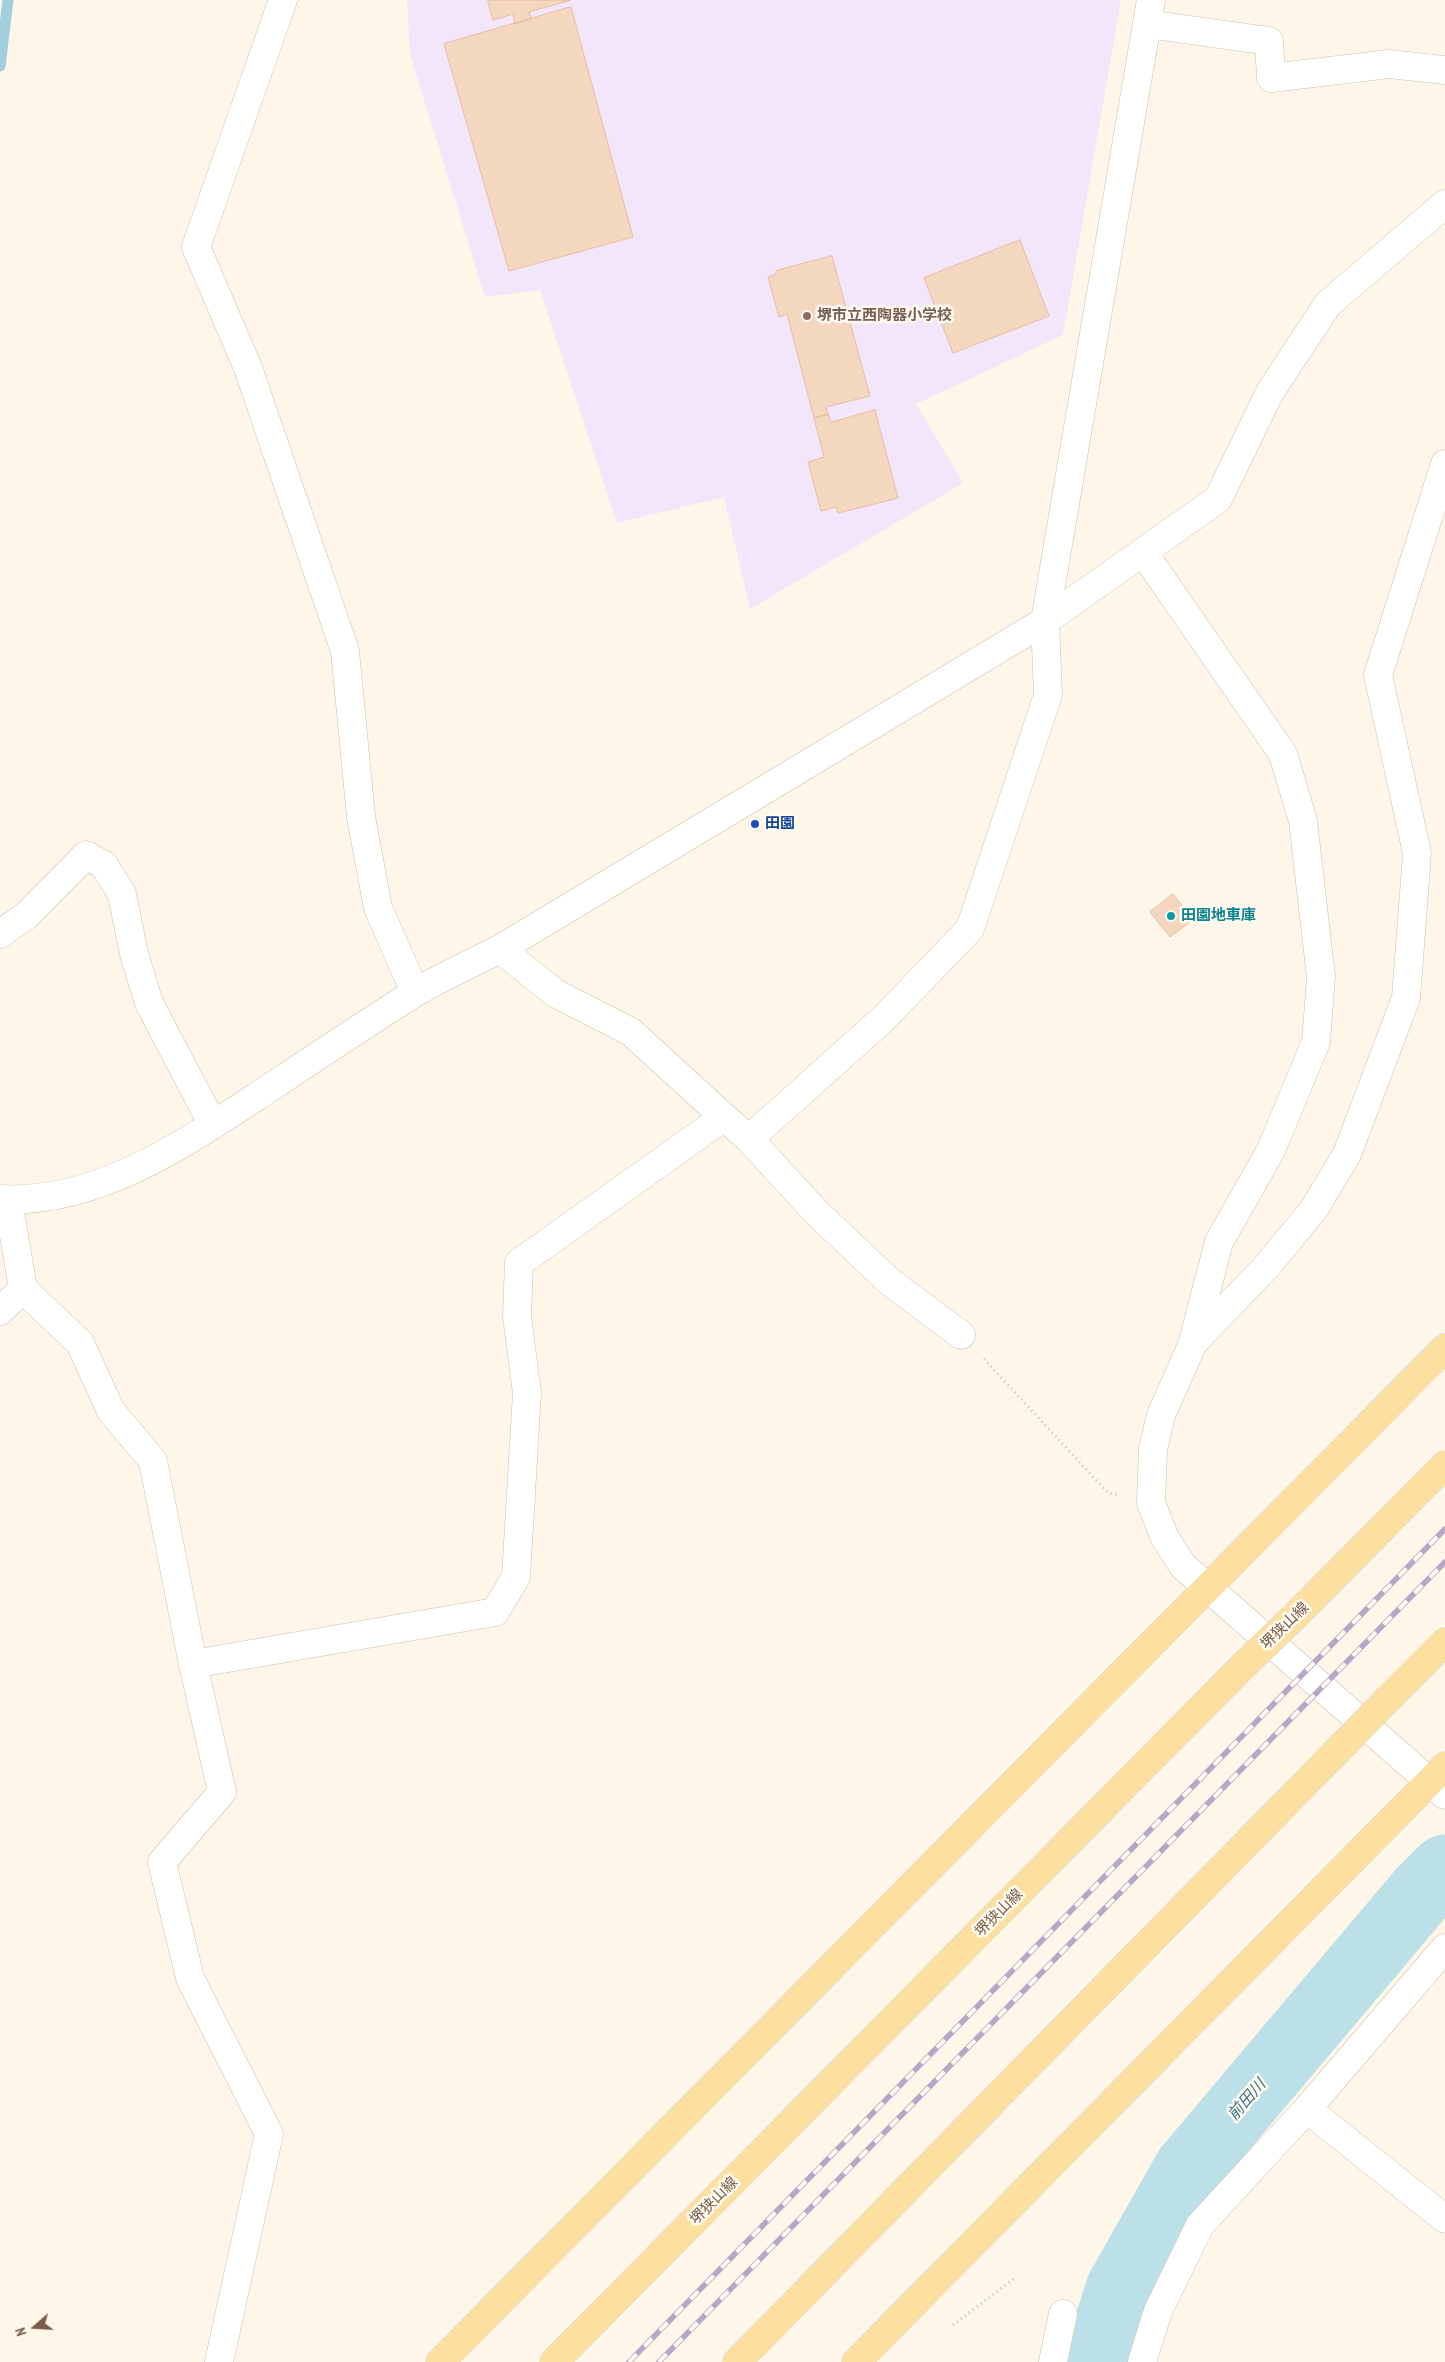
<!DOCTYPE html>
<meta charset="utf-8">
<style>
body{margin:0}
#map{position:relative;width:1445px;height:2362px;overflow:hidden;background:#fdf6e9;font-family:"PT Sans Narrow",sans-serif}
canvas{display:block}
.north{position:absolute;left:10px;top:2302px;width:50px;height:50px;-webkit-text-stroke:4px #fffaf0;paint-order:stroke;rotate:251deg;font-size:14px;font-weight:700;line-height:20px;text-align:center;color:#795d4b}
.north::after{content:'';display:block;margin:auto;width:18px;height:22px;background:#795d4b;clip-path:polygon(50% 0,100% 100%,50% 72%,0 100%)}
</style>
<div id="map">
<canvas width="1445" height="2362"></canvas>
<div class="north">N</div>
</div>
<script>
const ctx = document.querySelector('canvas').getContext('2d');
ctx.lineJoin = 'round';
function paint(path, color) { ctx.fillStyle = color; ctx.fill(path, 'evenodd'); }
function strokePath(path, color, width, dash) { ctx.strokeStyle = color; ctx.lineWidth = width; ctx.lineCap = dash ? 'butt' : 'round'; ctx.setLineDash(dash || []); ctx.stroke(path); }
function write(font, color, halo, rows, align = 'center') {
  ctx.font = font + ' "PT Sans Narrow","Noto Sans JP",sans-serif'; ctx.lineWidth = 5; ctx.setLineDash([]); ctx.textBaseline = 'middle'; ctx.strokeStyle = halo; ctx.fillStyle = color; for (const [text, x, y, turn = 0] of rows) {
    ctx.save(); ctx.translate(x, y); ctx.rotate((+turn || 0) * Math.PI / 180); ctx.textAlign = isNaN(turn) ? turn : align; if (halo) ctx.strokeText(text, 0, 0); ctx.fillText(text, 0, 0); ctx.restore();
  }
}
paint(new Path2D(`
 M407,0H1121L1063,335L916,404L963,483L750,609L724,497L617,523L540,290L485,297L410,54Z`), '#f3e5fa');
strokePath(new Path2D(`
 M0,66L8,0`), '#a2cfdb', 11);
strokePath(new Path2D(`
 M1097,2362L1120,2289L1188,2169L1421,1893L1445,1869`), '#bce0e8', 69);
const building = new Path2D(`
 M488,0H571L529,12L532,19L515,24L513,14L493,20Z
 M571,7L633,237L509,271L444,44Z
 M1020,240L1049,316L953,353L924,278Z
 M832,256L870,396L826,407L828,414L814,418L787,314L779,317L768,277L776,274V271Z
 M875,410L898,498L838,513L836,507L821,511L808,462L824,457L814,418L828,414L831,422Z
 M1173,894L1193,920L1170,937L1150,912Z`);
paint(building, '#f4d7bf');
strokePath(building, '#e7be9f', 1);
const minor = new Path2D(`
 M283,0L196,247L248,368L345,651L361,817L378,908L415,992
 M1147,24L1269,41L1271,78L1389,64L1445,70
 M1445,464L1378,675L1417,853L1406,998L1347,1154L1314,1209L1267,1266L1193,1343L1161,1415L1153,1449L1151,1503L1165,1538L1183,1566L1445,1795
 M1143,552L1283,754L1303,821L1321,977L1316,1042L1271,1150L1219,1242L1193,1341
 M0,934L27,915L86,855L104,865L122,894L134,954L149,1003L213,1125
 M500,949L555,993L631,1032L724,1117
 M749,1139L817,1213L890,1282L961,1335
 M0,1199C98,1205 189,1141 268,1089C316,1057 364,1025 413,994C441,977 472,963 500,949L1045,621L1218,499L1270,392L1328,304L1445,204
 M8,1200L23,1289L80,1343L111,1411L153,1461L193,1664L222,1792L162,1862L190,1978L269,2134L219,2362
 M0,1311L23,1289
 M193,1664L495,1612L516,1577L527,1393L517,1316L519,1263L724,1117L749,1139L883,1019L970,929L1048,695L1045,621L1151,0
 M1307,2109L1445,2219
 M1053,2362L1063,2314
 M1142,2362L1158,2311L1200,2225L1307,2109L1445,1948`);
const major = new Path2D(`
 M1291,1620L1445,1465
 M1388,1699L1445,1642
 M440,2362L1445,1348
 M554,2362L1245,1664
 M737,2362L1342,1746
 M856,2362L1445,1766`);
strokePath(minor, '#d0bfad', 29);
strokePath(major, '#dcd5d0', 29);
strokePath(new Path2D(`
 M984,1359L1108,1493L1119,1495
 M953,2325L1014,2279`), '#dabaa2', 3, [1, 4]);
strokePath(minor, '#fff', 28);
strokePath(major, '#fddfa0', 28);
const rail = new Path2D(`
 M629,2362L1445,1529
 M659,2362L1445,1562`);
strokePath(rail, '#baa5c9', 5.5);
strokePath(rail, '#fffaf0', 4, [11]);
const majorBridge = new Path2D(`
 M1245,1664L1291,1620
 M1342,1746L1388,1699`);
strokePath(majorBridge, '#dcd5d0', 29, []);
strokePath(majorBridge, '#fddfa0', 28);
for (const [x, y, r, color] of [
 [807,316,5,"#8d6e63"],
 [755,824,5,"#1a4fb4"],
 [1171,916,5,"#0f9aa8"]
]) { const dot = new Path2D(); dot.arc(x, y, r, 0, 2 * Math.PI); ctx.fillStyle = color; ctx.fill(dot); strokePath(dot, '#fffaf0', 2); }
write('bold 15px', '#785e54', '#fffaf0', [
 ["堺市立西陶器小学校",817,316]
], 'left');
write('bold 15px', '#164399', '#fffaf0', [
 ["田園",765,824]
], 'left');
write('bold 15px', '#0d838f', '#fffaf0', [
 ["田園地車庫",1181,916]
], 'left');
write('15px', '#795d4b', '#fffaf0', [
 ["堺狭山線",1285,1626,-44],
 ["堺狭山線",999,1913,-45],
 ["堺狭山線",714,2201,-45]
]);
write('italic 16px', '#407786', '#fffaf0', [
 ["前田川",1247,2100,-49]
]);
</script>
